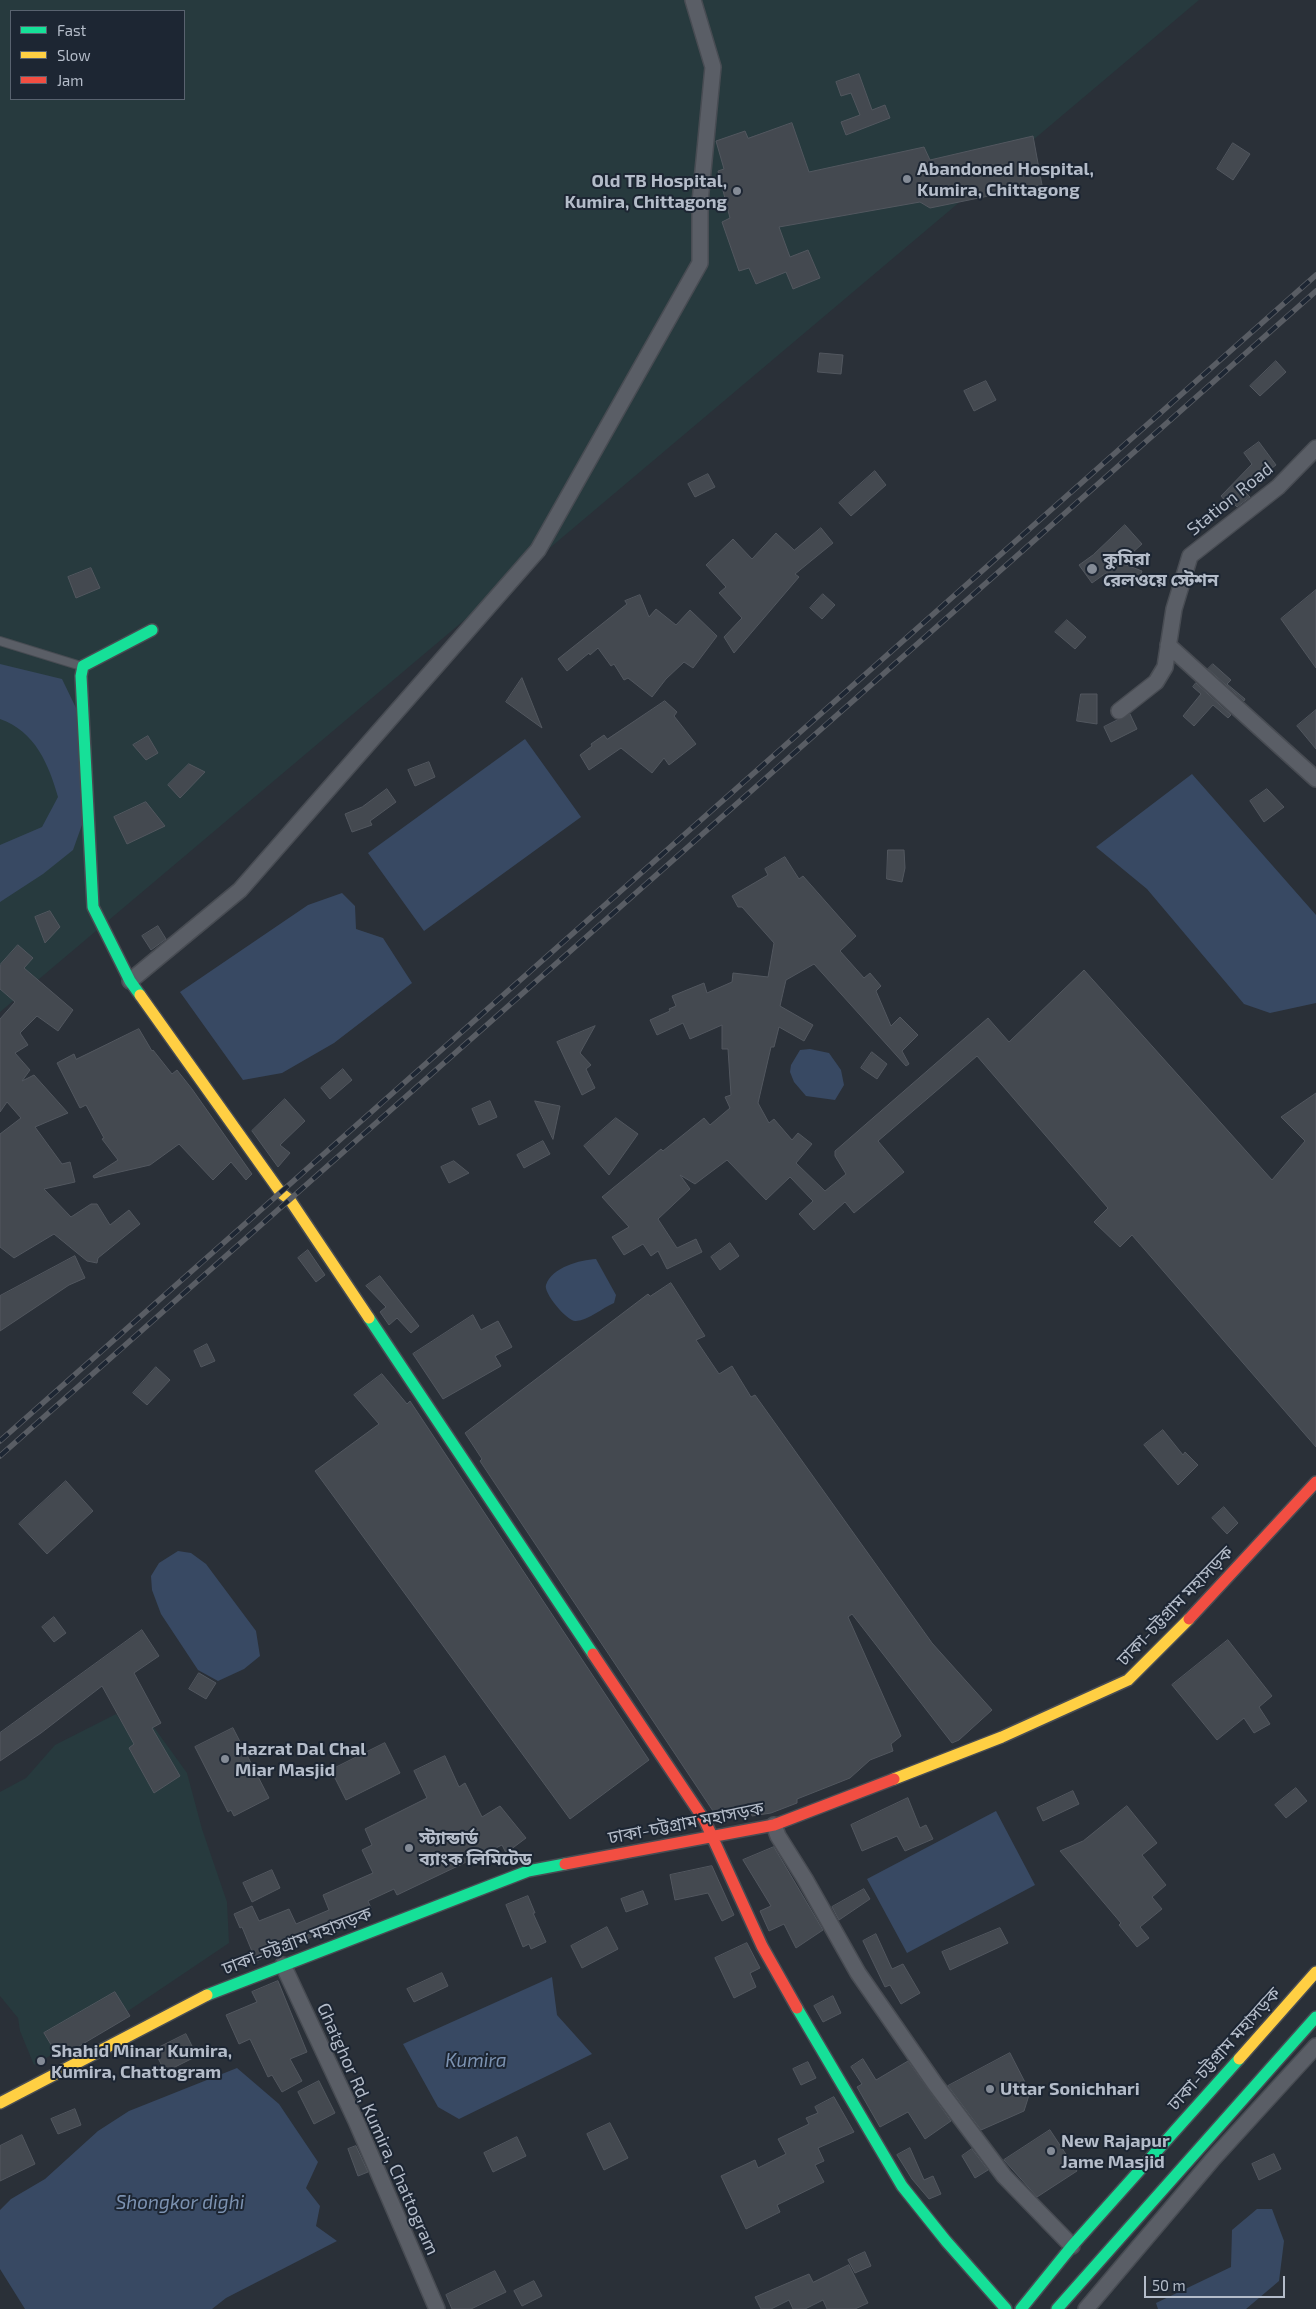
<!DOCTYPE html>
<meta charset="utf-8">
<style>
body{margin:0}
#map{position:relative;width:1316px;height:2309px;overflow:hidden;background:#2a3038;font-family:"Exo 2",sans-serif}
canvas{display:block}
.legend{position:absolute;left:10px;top:10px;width:175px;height:90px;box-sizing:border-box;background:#1d2633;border:1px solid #59626f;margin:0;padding:6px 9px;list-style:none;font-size:15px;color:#b4bcc9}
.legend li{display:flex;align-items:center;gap:10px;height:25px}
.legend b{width:25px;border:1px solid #59626f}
.scale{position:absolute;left:1144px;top:2276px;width:141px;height:22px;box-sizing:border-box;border:2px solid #b4bcc9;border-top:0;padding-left:6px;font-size:15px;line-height:18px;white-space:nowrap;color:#b4bcc9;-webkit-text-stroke:4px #1d2633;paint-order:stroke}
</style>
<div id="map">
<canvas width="1316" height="2309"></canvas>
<ul class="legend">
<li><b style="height:6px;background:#16e098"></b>Fast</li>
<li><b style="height:6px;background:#ffcf43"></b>Slow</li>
<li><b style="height:6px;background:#f24e42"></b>Jam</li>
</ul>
<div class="scale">50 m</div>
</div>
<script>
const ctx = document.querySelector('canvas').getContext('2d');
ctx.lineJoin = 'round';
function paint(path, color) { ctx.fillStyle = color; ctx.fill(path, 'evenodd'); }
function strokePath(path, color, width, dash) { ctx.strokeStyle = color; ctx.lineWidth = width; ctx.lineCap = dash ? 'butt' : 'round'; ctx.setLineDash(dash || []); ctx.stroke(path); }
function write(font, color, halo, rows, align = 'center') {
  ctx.font = font + ' "Exo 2","Noto Sans Bengali",sans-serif'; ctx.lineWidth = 4; ctx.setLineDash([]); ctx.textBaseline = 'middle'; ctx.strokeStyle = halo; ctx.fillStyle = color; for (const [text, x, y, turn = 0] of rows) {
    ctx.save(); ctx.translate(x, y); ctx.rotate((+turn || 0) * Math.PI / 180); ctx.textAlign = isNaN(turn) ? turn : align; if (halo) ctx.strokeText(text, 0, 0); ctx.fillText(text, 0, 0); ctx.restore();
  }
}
paint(new Path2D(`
 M0,0H1199L0,1012ZM11,11H184V99H11Z
 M116,1714L126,1728L153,1726L187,1773L202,1829L227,1902L229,1943L131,2009L34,2065L20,2031L18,2018L0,1996V1792L26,1778L55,1745Z`), '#273a3e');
paint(new Path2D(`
 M0,664L62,679L76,708L83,822L73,850L43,874L0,902V845L42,827L58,797C49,765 35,731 0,719Z
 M525,739L581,817L424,931L368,853Z
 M1192,774L1316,915V1003L1270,1013L1244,1004L1147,889L1096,847Z
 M342,893L355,906L356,929L383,938L412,983L334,1043L282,1073L243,1080L180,992L308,905Z
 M810,1049L829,1053L841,1070L844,1085L835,1100L806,1096L794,1082L790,1072L791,1065L800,1050Z
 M596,1259L616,1295L614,1303C602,1308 589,1320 576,1321C567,1322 543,1292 546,1285C552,1267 580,1260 596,1259Z
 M178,1551L191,1553L206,1564L256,1631L260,1656L244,1669L218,1681L198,1670L161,1614L152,1590L151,1576L159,1563Z
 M996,1811L1035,1885L907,1953L867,1879Z
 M552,1977L557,2015L592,2054L459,2119L438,2107L403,2044Z
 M237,2068L279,2104L318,2162L306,2188L320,2206L316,2226L337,2241L226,2298L212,2309H25L0,2269V2210L11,2199L45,2179L98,2131L129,2111Z
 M1257,2209H1272L1284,2241L1279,2281L1246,2309H1158L1156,2303L1231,2267L1232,2230Z`), '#384963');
const building = new Path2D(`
 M859,74L872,110L885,105L890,118L846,135L841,122L860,115L851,93L841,96L836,82Z
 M792,123L809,172L924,147L930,160L1033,136L1042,185L930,208L920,202L779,227L790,257L808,250L820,278L793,289L786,272L756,284L749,268L739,271L722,222L730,218L718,171L724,169L716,141L745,131L748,138Z
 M1233,143L1250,154L1233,180L1217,169Z
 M820,353L843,355L841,374L818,372Z
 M1276,361L1286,372L1260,396L1250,386Z
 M986,381L996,400L974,411L964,391Z
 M1259,442L1276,465L1243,490L1250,497L1237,507L1230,500L1227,503L1221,496L1252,464L1244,453Z
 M875,471L886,485L851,516L839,503Z
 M708,474L715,487L695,497L688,484Z
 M1125,525L1142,544L1121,563L1142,571L1137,584L1106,573L1092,583L1079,565L1093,555Z
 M821,528L833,543L795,574L799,577L734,653L724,637L742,618L719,593L726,587L706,565L733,539L752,559L776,533L794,550Z
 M91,568L100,588L76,598L68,577Z
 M1316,590V668L1281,619Z
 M823,594L835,605L822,619L810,608Z
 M640,595L649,617L656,609L676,625L690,610L717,636L693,668L684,662L666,679L652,697L628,678L624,680L614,664L611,666L598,648L590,655L589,653L567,671L558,659L627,604L625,601Z
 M1067,620L1086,637L1075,649L1055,632Z
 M1213,664L1231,680L1227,684L1245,699L1244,701L1208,669Z
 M522,678L542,728L506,702Z
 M1196,683L1231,715L1228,718L1213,705L1194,726L1183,716L1201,694L1193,687Z
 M1081,694H1097V724L1077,721Z
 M665,701L677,712L674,716L696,744L669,765L664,758L652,773L621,748L589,770L580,755L592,746L591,744L604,735L607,739Z
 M1316,710V749L1297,726Z
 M1130,714L1137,729L1111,742L1104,727Z
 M148,736L158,753L146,760L133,745Z
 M429,762L435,777L415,786L408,770Z
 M189,764L205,772L180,798L168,785Z
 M387,789L396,802L370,821L372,825L352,832L345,814L362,807Z
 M1267,789L1284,807L1264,822L1250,801Z
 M146,802L165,826L127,844L114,817Z
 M888,850H904L905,868L902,882L887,879Z
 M785,857L799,879L803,876L856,936L840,951L864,978L870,973L881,986L876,991L891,1026L900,1017L918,1035L902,1051L909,1064L906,1066L814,964L786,980L780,1006L813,1025L804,1041L779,1027L774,1047H771L758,1103L769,1123L774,1119L792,1140L798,1133L812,1144L796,1163L825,1191L846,1174L835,1156V1151L988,1018L1009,1042L1084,970L1272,1180L1305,1141L1281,1117L1316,1093V1447L1132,1235L1120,1247L1094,1222L1108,1208L977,1056L878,1141L904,1172L854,1213L845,1202L814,1230L799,1214L813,1201L790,1177L766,1200L727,1160L695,1184L680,1175L690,1189L658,1219L677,1248L696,1239L702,1252L667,1269L658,1251L651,1256L643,1244L624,1255L612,1237L629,1227L602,1197L661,1149L663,1151L704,1118L710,1125L730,1108L725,1097L731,1095L728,1049H722V1025L690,1039L683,1023L657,1035L650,1020L670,1011L669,1009L676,1006L672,996L704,983L707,993L732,982L733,973L768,977L774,943L742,907H738L732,896L768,875L765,869Z
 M50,911L60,927L45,943L35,917Z
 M158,926L166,939L151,950L142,936Z
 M18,945L33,958L24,968L73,1010L58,1031L37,1016L20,1033L28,1045L15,1053L30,1070L22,1081L34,1075L68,1113L35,1127L62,1164L70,1162L75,1182L44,1189L71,1217L91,1204H97L110,1225L129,1210L140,1224L98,1258L97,1263L87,1261L54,1234L14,1258L0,1247V1134L21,1118L7,1102L0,1112V1019L15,1002L0,989V965Z
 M595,1026L580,1053L591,1065L586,1069L595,1088L582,1095L557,1042Z
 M139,1029L152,1051L153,1050L172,1074L177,1070L192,1089L252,1174L246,1180L231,1162L213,1180L179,1144L150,1165L94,1178L93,1176L118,1160L102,1139L104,1138L86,1105L80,1108L57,1063L74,1054L76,1059Z
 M872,1052L887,1064L877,1079L861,1068Z
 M343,1069L352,1080L330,1099L321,1088Z
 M285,1099L305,1121L280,1145L290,1153L278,1167L252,1131Z
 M490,1101L497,1117L479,1125L472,1109Z
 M535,1101L560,1106L553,1139Z
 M616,1118L638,1134L609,1175L584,1146Z
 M543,1141L550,1154L524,1168L517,1155Z
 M454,1161L469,1173L449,1183L441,1167Z
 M730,1243L739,1256L720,1270L711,1257Z
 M308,1250L325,1275L316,1282L298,1258Z
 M75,1256L85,1278L69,1285L0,1331V1296Z
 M380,1276L419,1326L411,1333L397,1318L389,1325L380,1312L386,1307L366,1286Z
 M671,1283L705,1336L696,1340L719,1374L732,1366L751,1397L755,1395L932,1643L992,1710L959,1740L952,1743L852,1614L848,1617L901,1736L891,1744L893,1751L870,1760L850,1778L797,1799V1803L771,1813L752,1816L750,1804L713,1811L480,1461L482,1459L465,1433L648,1294L650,1296Z
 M473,1315L481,1330L498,1321L512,1347L495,1356L501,1366L443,1399L413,1354Z
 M207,1344L215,1361L201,1367L194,1351Z
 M156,1367L170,1380L147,1405L133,1393Z
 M382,1374L407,1404L410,1401L649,1760L570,1819L315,1471L379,1424L354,1395Z
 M1163,1430L1183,1455L1185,1452L1198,1465L1178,1485L1144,1445Z
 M66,1481L93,1511L47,1554L19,1524Z
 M1224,1507L1238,1523L1227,1534L1212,1518Z
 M54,1617L66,1633L54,1642L42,1627Z
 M142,1630L159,1656L134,1673L161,1723L152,1728L180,1776L154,1793L129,1748L134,1744L102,1686L41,1733L0,1761V1733Z
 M1228,1640L1272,1696L1259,1707L1270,1724L1254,1733L1244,1718L1217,1740L1172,1685Z
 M199,1673L216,1683L206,1699L189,1689Z
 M233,1728L269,1798L234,1816L231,1810L228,1812L195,1747Z
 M385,1743L400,1773L346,1800L331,1770Z
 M445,1756L459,1787L465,1783L482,1817L500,1806L526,1838L506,1853L502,1845L397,1895L394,1889L368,1901L371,1908L326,1927L328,1930L256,1961L242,1927L240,1928L234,1914L252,1906L259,1921L289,1909L296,1924L329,1910L323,1895L373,1873L362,1850L372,1845L365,1829L427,1798L414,1771Z
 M1296,1788L1307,1801L1286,1818L1275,1805Z
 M1073,1791L1079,1804L1043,1821L1037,1808Z
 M908,1798L920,1828L926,1825L933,1839L905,1851L897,1836L862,1851L851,1825Z
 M1127,1806L1157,1843L1142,1855L1166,1885L1152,1897L1162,1909L1140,1927L1149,1938L1137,1947L1119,1925L1121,1923L1060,1851L1083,1841Z
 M774,1847L823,1930L796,1948L784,1924L769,1931L760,1911L771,1906L743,1860Z
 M712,1866L734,1915L722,1921L708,1893L675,1900L670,1875Z
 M272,1870L280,1888L252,1902L243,1883Z
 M864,1889L870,1899L839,1920L832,1907Z
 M643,1891L648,1904L626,1912L621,1899Z
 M528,1896L535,1913H533L546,1942L531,1949L529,1944L523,1947L506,1905Z
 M607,1927L618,1949L582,1968L571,1946Z
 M1000,1928L1008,1943L950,1970L942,1952Z
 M876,1934L892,1969L903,1964L920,1993L901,2004L890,1985L885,1987L863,1941Z
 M747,1943L760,1968L750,1973L756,1987L734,1998L715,1958Z
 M442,1973L448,1986L414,2002L407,1989Z
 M278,1981L307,2052L290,2059L302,2081L282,2092L272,2075L268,2077L250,2039L239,2044L226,2015L257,2002L252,1992Z
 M115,1992L130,2016L59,2058L44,2033Z
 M833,1996L841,2013L823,2022L814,2006Z
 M186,2034L197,2056L165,2072L154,2050Z
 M1010,2053L1030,2092L1024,2111L981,2130L948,2086Z
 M863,2059L876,2080L908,2061L951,2121L925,2139L908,2112L880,2127L857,2087L862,2084L851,2067Z
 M808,2062L816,2078L801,2085L793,2069Z
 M319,2081L335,2113L314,2124L298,2092Z
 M834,2097L854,2132L818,2148L824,2161L815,2165L824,2182L777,2205L780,2212L746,2229L721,2176L755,2160L758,2168L786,2154L778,2139L809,2124L806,2118L818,2113L815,2107Z
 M75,2109L81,2125L58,2134L51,2119Z
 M610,2123L628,2158L604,2170L587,2134Z
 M1050,2130L1077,2171L1037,2197L1004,2160Z
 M22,2135L35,2164L0,2181V2146Z
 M517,2137L526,2156L493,2172L484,2153Z
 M356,2146L368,2172L358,2176L348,2149Z
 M910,2148L924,2180L933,2176L941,2194L929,2199L912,2179L897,2155Z
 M972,2149L988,2170L975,2178L962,2156Z
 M1274,2154L1281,2169L1259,2180L1252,2164Z
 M865,2252L871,2266L855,2273L848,2260Z
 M849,2265L868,2303L855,2309H827L823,2300L805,2309H793L789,2300L771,2309H761L755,2297L809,2274L813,2282Z
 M495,2271L506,2292L471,2309H452L446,2295Z
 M534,2281L542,2296L522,2306L514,2291Z`);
paint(building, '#444950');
strokePath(building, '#52575f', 1);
const lane = new Path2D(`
 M0,641L81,666`);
const street = new Path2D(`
 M1168,645L1316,779
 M1119,711L1156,682L1165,667L1174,609L1190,556L1278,487L1316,448
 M130,981L240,890L538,550L700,263V202L713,67L693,0
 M774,1825L778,1836L805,1879L858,1973L935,2084L1004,2176L1072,2246
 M283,1965L356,2121L437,2309
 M1086,2309L1213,2159L1316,2046`);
const fast = new Path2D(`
 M140,995L130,981L93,907L81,676L83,666L152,630
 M369,1318L593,1654
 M207,1995L528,1871L565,1864
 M797,2008L902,2186L946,2241L1006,2309
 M1021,2309L1072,2246L1239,2059
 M1057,2309L1316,2017`);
const slow = new Path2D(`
 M140,995L281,1193L290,1200L369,1318
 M894,1779L1002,1737L1128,1680L1189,1619
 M1239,2059L1316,1972
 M0,2103L207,1995`);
const jam = new Path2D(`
 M1189,1619L1316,1482
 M593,1654L705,1821L762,1946L797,2008
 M565,1864L774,1825L894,1779`);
strokePath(lane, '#484c53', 10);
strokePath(street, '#484c53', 18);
strokePath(fast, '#484c53', 14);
strokePath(slow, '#484c53', 14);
strokePath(jam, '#484c53', 14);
strokePath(lane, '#5a5e66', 8);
strokePath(street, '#5a5e66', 15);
strokePath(fast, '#16e098', 11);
strokePath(slow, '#ffcf43', 11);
strokePath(jam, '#f24e42', 11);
const rail = new Path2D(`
 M0,1441L1316,275
 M0,1456L1316,291`);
strokePath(rail, '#595d64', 5.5);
strokePath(rail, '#1d2633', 4, [11]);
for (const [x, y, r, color] of [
 [907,179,5,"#848b96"],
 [737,191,5,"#848b96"],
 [1092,569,6,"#848b96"],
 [225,1759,5,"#848b96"],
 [409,1848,5,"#848b96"],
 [41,2061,5,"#848b96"],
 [990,2089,5,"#848b96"],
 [1051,2151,5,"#848b96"]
]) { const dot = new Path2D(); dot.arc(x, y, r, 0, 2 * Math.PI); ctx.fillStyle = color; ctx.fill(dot); strokePath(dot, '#1d2633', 2); }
write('bold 18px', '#b4bcc9', '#1d2633', [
 ["Abandoned Hospital,",917,169],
 ["Kumira, Chittagong",917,190],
 ["Old TB Hospital,",727,181,"right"],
 ["Kumira, Chittagong",727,202,"right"],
 ["কুমিরা",1103,559],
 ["রেলওয়ে স্টেশন",1103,580],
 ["Hazrat Dal Chal",235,1749],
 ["Miar Masjid",235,1770],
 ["স্ট্যান্ডার্ড",419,1838],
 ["ব্যাংক লিমিটেড",419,1859],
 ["Shahid Minar Kumira,",51,2051],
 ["Kumira, Chattogram",51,2072],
 ["Uttar Sonichhari",1000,2089],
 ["New Rajapur",1061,2141],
 ["Jame Masjid",1061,2162]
], 'left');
write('18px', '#b4bcc9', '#1d2633', [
 ["Station Road",1230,499,-39],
 ["ঢাকা-চট্টগ্রাম মহাসড়ক",1175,1606,-46],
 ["ঢাকা-চট্টগ্রাম মহাসড়ক",686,1823,-11],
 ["ঢাকা-চট্টগ্রাম মহাসড়ক",297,1941,-21],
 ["ঢাকা-চট্টগ্রাম মহাসড়ক",1224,2049,-48],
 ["Ghatghor Rd, Kumira, Chattogram",378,2129,66]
]);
write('italic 19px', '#7c92b1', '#1d2633', [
 ["Kumira",476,2061],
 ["Shongkor dighi",180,2203]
]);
</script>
